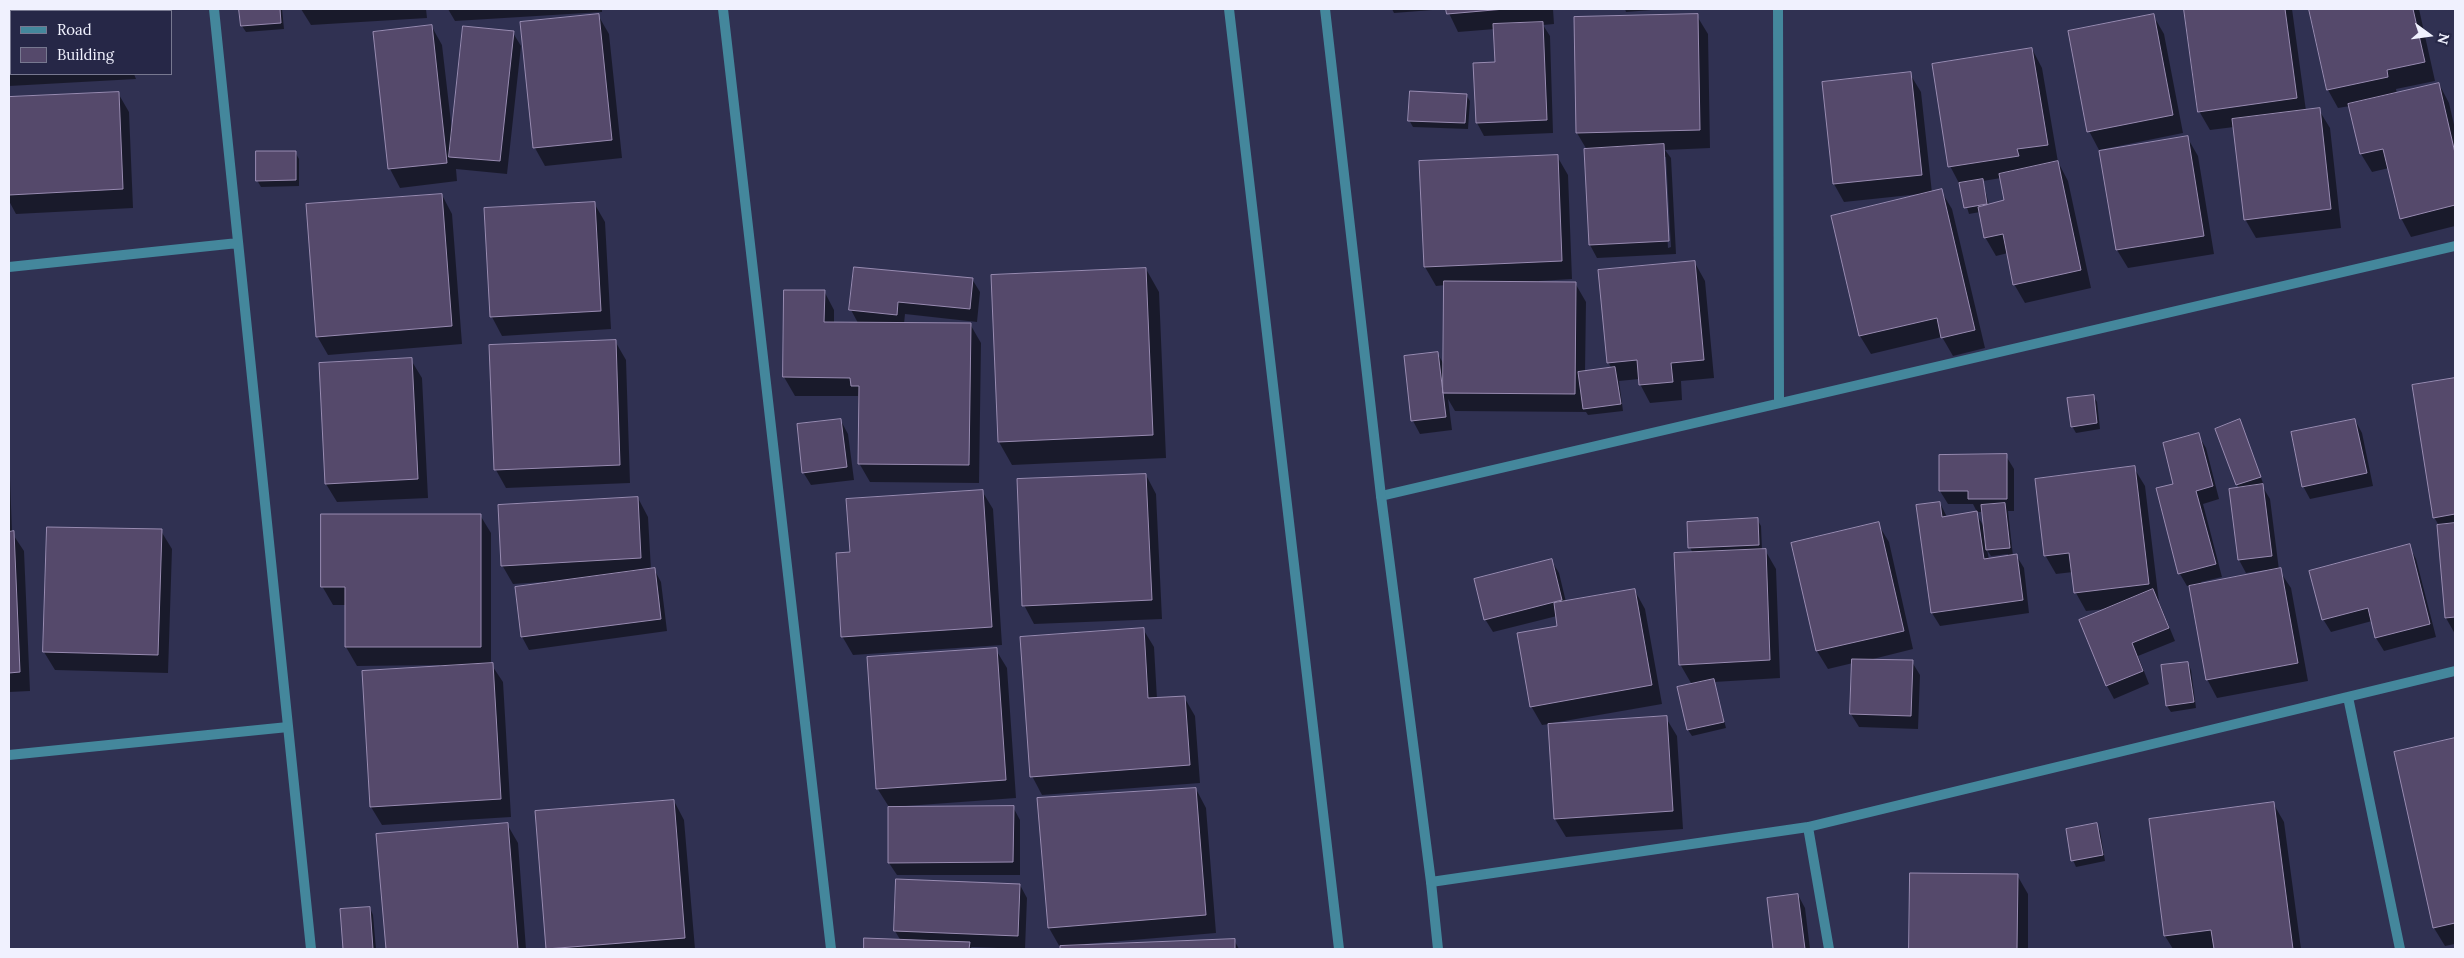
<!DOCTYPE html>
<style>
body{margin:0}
#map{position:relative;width:2464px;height:958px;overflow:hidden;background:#303152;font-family:Lora,serif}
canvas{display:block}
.frame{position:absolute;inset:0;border:10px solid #f0f1fe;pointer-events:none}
.legend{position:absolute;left:10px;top:10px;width:162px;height:65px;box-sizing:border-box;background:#262747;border:1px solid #777890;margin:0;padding:6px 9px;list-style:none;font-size:15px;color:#f0f1fe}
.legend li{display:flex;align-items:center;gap:10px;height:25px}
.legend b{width:25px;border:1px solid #777890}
.north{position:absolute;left:2404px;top:10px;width:50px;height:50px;-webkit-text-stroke:4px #262747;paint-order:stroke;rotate:104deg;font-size:14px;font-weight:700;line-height:20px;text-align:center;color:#f0f1fe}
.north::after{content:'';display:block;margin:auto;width:18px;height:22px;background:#f0f1fe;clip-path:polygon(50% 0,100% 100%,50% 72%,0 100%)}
</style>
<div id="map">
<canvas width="2464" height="958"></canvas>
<div class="frame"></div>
<ul class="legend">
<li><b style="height:6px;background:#44879c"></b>Road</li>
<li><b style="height:14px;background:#55496b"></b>Building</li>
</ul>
<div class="north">N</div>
</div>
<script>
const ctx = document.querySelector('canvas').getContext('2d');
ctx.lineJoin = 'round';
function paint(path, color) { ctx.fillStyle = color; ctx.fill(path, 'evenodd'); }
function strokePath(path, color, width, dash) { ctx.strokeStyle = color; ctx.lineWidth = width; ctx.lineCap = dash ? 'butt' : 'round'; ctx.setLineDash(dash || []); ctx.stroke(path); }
paint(new Path2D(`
 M9,9H110V11H11V74H134L136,79L9,86Z
 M241,9H282L284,29L246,32L242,26Z
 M301,9H426L427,18L311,25Z
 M448,9H602V12L455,21Z
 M1392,9H1445L1394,13Z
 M1447,9H1553L1554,24L1543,25L1550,36L1553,133L1484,136L1477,123L1496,63L1495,29L1458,32Z
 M1625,9H1665L1626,12Z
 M2185,9H2292L2306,111L2319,110L2330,128L2341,228L2256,238L2245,219L2234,127L2210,130L2199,111Z
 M2311,9H2419L2435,81L2396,89L2397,94L2439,84L2449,103L2455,129V226L2411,237L2401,218L2389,168L2372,172L2361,154L2350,106L2338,108L2328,90Z
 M598,15L609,34L622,158L545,166L535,148L521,24Z
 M2153,15L2164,34L2183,133L2099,150L2089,131Z
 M1697,16L1708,34L1710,148L1665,150L1671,158L1676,254L1597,258L1590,245L1587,150L1577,133ZM1663,157H1666L1671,247L1668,248Z
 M432,27L442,45L452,131L513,33L521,46L507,174L456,169L457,181L400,188L390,169L375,33Z
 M2032,49L2042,68L2058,162L2068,181L2091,288L2025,303L2014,284L2008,253L1996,256L1985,237L1980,212L1969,214L1960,185L1950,166ZM2001,178L2006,201L1989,205L1983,181Z
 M1910,74L1921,92L1932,193L1941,191L1952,209L1985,348L1953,356L1942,337L1871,354L1860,336L1920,194L1844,202L1834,184Z
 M118,93L129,112L133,208L16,214L9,201V99Z
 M1466,95L1470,101L1468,129L1413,127L1409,120Z
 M2187,137L2198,156L2214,254L2128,268L2117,250L2101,152Z
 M295,152L299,159V186L261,187L257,180Z
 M1557,156L1568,175L1572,279L1539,281V283H1575L1586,302L1585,373L1612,369L1608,362L1695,263L1705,281L1714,378L1681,381L1682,400L1650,403L1640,384L1639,379L1619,381L1623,411L1588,415L1586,412L1455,411L1448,399L1452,430L1420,434L1413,421L1405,357L1437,353L1445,366L1446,285L1436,286L1425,267L1420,162Z
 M442,195L452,214L462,344L328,355L317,336Z
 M594,203L605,222L611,329L502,336L492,317L486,210Z
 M1146,269L1159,292L1166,458L1012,465L999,442Z
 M972,279L980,292L977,322L905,314L904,324H970L981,343L979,483L870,482L859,463L858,396H795L784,377L785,291H824L834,310V323H858L851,310Z
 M615,341L626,360L630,483L506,488L496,470Z
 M411,360L422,378L428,498L337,502L326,484Z
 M2455,380V634L2446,618L2438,524L2434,517L2414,386Z
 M2093,396L2097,402L2100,429L2076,433L2072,426Z
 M2355,420L2362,433L2373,486L2310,499L2303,486Z
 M841,421L848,434L854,480L811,485L803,472Z
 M2240,421L2263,483L2261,484L2270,499L2279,570L2291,588L2308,681L2217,698L2207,679L2190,586H2187L2180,574L2158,489L2175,484L2198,435L2206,448L2219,499L2203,504L2222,577L2201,582L2202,584L2266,572V570L2246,573L2239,560V489L2217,430Z
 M9,449L12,533L24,551L30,691L9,692Z
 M2006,456L2014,469V511H2008L2013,556L2016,555L2024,568L2029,613L1940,626L1932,613L1918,506L1940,503L1947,517L1976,513L1984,527L1983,512H1977L1973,504H1948L1940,491ZM1987,550L1991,556L2008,554V557L1989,559Z
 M2134,468L2145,486L2159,602L2175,641L2138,656L2149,684L2114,699L2107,686L2106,609L2086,611L2076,593L2073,572L2056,574L2045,555Z
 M1146,475L1156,494L1162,619L1034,624L1024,605Z
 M982,491L993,509L1002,645L853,655L842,636L851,553Z
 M638,498L648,517L651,570L654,569L661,582L667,631L529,650L522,637L543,582L513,584L502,565Z
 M480,515L491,533V664L503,682L511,817L382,825L371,807L440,665L357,666L346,647V605H333L322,586Z
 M1757,519L1761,526L1762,550H1765L1776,569L1780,678L1714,682L1726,728L1692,736L1688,730L1678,688L1699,684L1691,683L1680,664L1693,554L1690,547Z
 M1878,524L1889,542L1913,649L1869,660L1912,662L1920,675L1918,729L1859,727L1851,714L1853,663L1828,669L1817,651L1792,544Z
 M161,531L172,549L168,673L55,670L44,652Z
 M2409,546L2416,559L2436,637L2384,651L2376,638L2372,621L2331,632L2323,619Z
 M1551,560L1559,573L1566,602L1635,591L1645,609L1662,704L1553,723L1554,725L1666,718L1677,736L1683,829L1566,837L1555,819L1549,724L1542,725L1531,706L1559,627L1557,616L1493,632L1485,619Z
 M1143,629L1154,647L1157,699L1184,697L1195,716L1200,783L1042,795L1032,776Z
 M996,650L1007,668L1016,798L906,806V808L1013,807L1020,820V875H897L889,863V807L877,788Z
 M2188,663L2191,670L2196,708L2171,712L2167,706L2162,667Z
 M2455,739V944L2445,946L2434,928L2395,753Z
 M1196,789L1206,808L1216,933L1085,944L1086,946L1234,940L1239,949H1061L1049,928Z
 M674,801L684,820L695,949H548L537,812Z
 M2273,803L2284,822L2301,949H2173L2165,936Z
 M507,824L518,843L526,949H387L378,835Z
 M2096,825L2100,831L2105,861L2076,867L2073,860Z
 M1911,875H2017L2028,894V949H1910Z
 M1020,885L1027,898L1025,949L971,947L972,949H865V940L901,941L895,931Z
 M1798,895L1805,908L1810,949H1774L1768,899Z
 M370,908L373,915L376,949H344L341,910Z`), '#0007');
const building = new Path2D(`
 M9,9H104L105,11H11V67H9Z
 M239,9H280L281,23L241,26Z
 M1446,9H1505L1447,14Z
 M2184,9H2285L2297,98L2198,112Z
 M2309,9H2413L2425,62L2387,70L2388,77L2327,90Z
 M599,14L612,140L533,148L520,22Z
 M1698,14L1700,130L1576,133L1574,17Z
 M2154,14L2173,115L2087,132L2068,31Z
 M1543,22L1547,120L1476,123L1473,63L1495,62L1493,24Z
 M432,25L447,163L388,169L373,32Z
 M463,26L514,31L500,161L449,157Z
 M2032,48L2048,145L2017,149L2019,156L1948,167L1932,64Z
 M1911,72L1922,175L1833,184L1822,82Z
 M2439,83L2455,153V205L2400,219L2383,149L2360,154L2348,104Z
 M1410,91L1467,94L1465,123L1408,121Z
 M119,92L123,189L9,195V97Z
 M2320,108L2331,209L2244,220L2232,119Z
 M2188,136L2204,236L2116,250L2099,151Z
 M1664,144L1669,241L1589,245L1584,149Z
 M256,151H296V180L256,181Z
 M1558,155L1562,261L1424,267L1419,161Z
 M2058,161L2081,270L2013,285L2003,234L1984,238L1978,207L2004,200L1999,174Z
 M1983,179L1987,204L1964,208L1959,183Z
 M1942,189L1975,330L1941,338L1937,318L1859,336L1831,216Z
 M442,194L452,326L316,337L306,204Z
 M595,202L601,311L490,317L484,208Z
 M1695,261L1704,360L1671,363L1673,382L1639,385L1637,360L1607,363L1598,270Z
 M854,267L973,278L970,309L898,302L897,315L849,310Z
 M1146,268L1153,435L998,442L991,275Z
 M1444,281L1576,282L1575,394L1443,393Z
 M784,290H825L824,322L971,323L969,465L858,464L859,386H851L850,378L783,377Z
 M616,340L620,465L494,470L489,345Z
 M1438,352L1446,417L1411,421L1404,356Z
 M412,358L418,479L325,484L319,363Z
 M1615,367L1621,404L1583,409L1578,372Z
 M2455,378V514L2433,518L2412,385Z
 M2094,395L2097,423L2071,427L2067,398Z
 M841,419L847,467L802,473L797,424Z
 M2240,419L2261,477L2236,485L2215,429Z
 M2355,419L2367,473L2302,487L2291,432Z
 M2199,433L2213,486L2196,491L2216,564L2178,574L2156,488L2173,484L2163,443Z
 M2007,454V499H1968V491H1939V455Z
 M2135,466L2149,584L2074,593L2069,553L2044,556L2035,479Z
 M1146,474L1152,600L1022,606L1017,479Z
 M2263,484L2272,556L2238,560L2229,489Z
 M983,490L992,627L841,637L836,553L850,552L846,499Z
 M638,497L641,558L501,566L498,505Z
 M1940,502L1942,517L1977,511L1984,559L2017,554L2023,600L1931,613L1916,505Z
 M2005,503L2010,548L1986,550L1981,505Z
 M321,514H481V647H345V587H321Z
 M1758,518L1759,545L1688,548L1687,522Z
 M1879,522L1904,631L1816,651L1791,543Z
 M2455,523V617L2445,618L2437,525Z
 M47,527L162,529L158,655L43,652Z
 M14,531L20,672L9,673V532Z
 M2410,544L2430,624L2375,638L2368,608L2322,620L2309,571Z
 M1766,549L1770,660L1679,665L1674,553Z
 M1552,559L1562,600L1484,620L1474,579Z
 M655,568L661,619L521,637L515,587Z
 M2281,568L2298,663L2206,680L2189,586Z
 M1635,589L1652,685L1530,707L1517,633L1557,626L1554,603Z
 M2153,589L2169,628L2132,643L2143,671L2106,686L2079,620Z
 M1144,628L1148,698L1185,696L1190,765L1030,777L1020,637Z
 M997,648L1006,780L876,789L867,657Z
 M1852,659L1913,660L1911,716L1850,714Z
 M2188,662L2194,702L2166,706L2161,665Z
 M493,663L501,799L370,807L362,671Z
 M1714,679L1724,722L1687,730L1677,687Z
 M1667,716L1673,811L1554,819L1548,724Z
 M2455,738V923L2433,928L2394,752Z
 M1196,788L1206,915L1048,928L1037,798Z
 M674,800L685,938L546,949L535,811Z
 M2274,802L2293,949H2214L2211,930L2164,936L2149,819Z
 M1014,806L1013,862L888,863V807Z
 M508,823L518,949H386L376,834Z
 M2097,823L2103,855L2071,861L2066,829Z
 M1910,873L2018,874L2017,949H1909Z
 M896,879L1020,884L1018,936L894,931Z
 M1798,894L1805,949H1773L1767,898Z
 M370,907L373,949H343L340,909Z
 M864,938L970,942L969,949H864Z
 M1235,939V949H1060V946Z`);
paint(building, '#55496b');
strokePath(building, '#988bb1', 1);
strokePath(new Path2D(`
 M214,9L311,949
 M723,9L831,949
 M1778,9L1779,403
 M9,267L238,243
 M1381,496L2455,246
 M2348,697L2400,949
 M9,755L288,727
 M1808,827L1829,949
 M1431,882L1808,827L2455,671`), '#44879c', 10);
strokePath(new Path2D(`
 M1229,9L1339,949
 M1325,9L1381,496L1431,882L1438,949`), '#44879c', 10);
</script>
